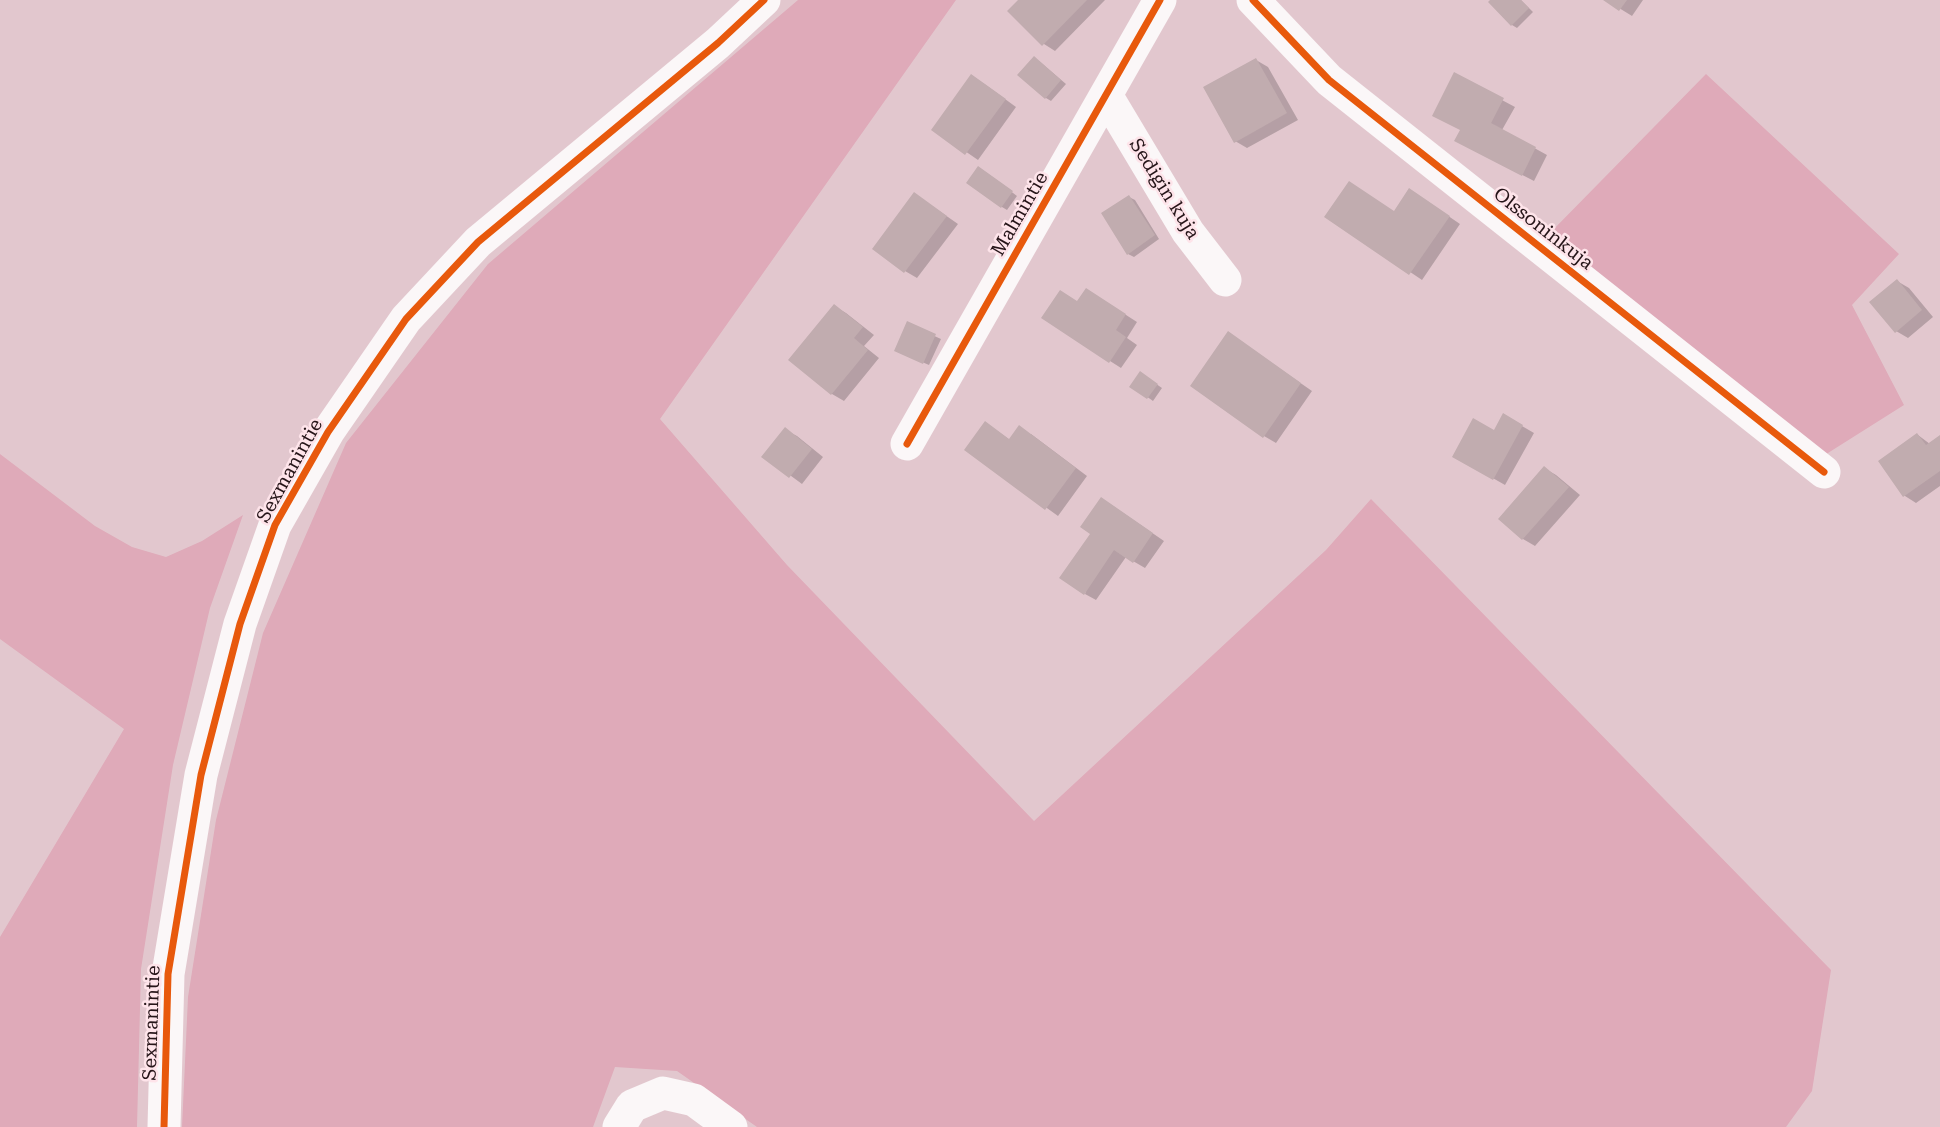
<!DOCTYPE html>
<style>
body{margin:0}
canvas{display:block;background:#e2c7ce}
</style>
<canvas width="1940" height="1127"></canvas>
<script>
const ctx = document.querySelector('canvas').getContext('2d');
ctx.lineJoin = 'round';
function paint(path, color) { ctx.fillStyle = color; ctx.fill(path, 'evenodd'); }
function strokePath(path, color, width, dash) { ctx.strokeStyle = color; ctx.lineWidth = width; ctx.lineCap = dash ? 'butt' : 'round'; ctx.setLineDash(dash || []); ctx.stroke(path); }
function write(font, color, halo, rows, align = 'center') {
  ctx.font = font + ' "Roboto Serif",serif'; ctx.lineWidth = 5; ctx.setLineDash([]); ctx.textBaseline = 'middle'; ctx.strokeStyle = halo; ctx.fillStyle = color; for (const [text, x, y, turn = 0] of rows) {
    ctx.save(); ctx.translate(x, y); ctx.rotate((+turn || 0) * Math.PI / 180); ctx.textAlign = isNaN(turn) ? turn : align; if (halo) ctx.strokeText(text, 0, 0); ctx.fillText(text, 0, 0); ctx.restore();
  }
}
paint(new Path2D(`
 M798,0H956L660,419L787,565L1034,821L1326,550L1371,499L1831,970L1812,1091L1786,1127H757L677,1071L615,1067L593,1127H182L188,997L216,820L263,633L346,443L488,264Z
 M1706,74L1899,254L1852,305L1904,405L1820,458L1547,236Z
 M0,454L95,526L132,547L166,557L202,541L243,515L210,608L173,765L141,969L137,1127H0V937L124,729L0,639Z`), '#dfaab9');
paint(new Path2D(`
 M1020,0H1105L1055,51L1044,44L1010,11Z
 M1492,0H1521L1533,12L1517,28L1512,25Z
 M1606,0H1643L1632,16Z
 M1256,60L1268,67L1298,120L1247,148L1235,141Z
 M1039,61L1066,84L1051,101L1046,98Z
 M1455,75L1515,107L1502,130L1547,155L1534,181L1468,147L1462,130Z
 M983,83L1016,107L978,160L933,129Z
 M984,171L1017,196L1007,210L1002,207Z
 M915,194L958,224L917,278L905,271Z
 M1129,197L1135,200L1159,239L1134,257L1128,254Z
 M1422,198L1460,224L1422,280L1327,216L1395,213Z
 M1897,281L1909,288L1933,317L1908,338L1896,331Z
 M1098,297L1137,322L1127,338L1137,345L1121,368L1110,361L1078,303Z
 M834,306L846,313L874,335L864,346L879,358L844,401L832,394L791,360Z
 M908,324L941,339L929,365L901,353Z
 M1240,341L1312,391L1276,443L1264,436Z
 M1146,377L1162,388L1153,401L1132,386Z
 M1503,415L1534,433L1505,485L1454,456L1494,432Z
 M986,423L1010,440L1031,434L1087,476L1058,516L966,450Z
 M785,430L797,436L823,457L802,484L764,456Z
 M1918,435L1930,444L1940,437V486L1916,503L1905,496L1880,462Z
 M1544,468L1556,475L1580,495L1535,546L1523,539L1500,518Z
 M1113,506L1164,541L1145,568L1126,557L1096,600L1085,594Z`), '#0003');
paint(new Path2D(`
 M1018,0H1087L1042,46L1007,11Z
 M1490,0H1521L1529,8L1511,26L1488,2Z
 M1603,0H1627L1619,11Z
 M1034,56L1061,80L1045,99L1017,75Z
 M1256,58L1287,113L1234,143L1203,87Z
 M1454,72L1504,98L1491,123L1536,147L1522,176L1454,141L1460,130L1432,116Z
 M971,74L1006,99L965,155L931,130Z
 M978,166L1013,191L1001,208L966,183Z
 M1349,181L1394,211L1409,188L1450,216L1409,275L1324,217Z
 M914,192L947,216L904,273L872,249Z
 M1129,195L1155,235L1127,255L1101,213Z
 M1897,279L1922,310L1895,333L1869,302Z
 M1086,288L1126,314L1116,330L1126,337L1109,363L1041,318L1060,290L1077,301Z
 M834,304L863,327L854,338L868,350L831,395L788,360Z
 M907,321L936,334L923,364L894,351Z
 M1228,331L1301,383L1263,438L1190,386Z
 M1140,371L1158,384L1147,399L1129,387Z
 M1503,413L1523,425L1493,480L1452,457L1473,418L1494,430Z
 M985,421L1009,439L1019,425L1076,468L1045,510L964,450Z
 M785,427L812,449L789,478L761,457Z
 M1917,433L1926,445L1940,435V471L1903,497L1878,461Z
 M1544,466L1569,487L1522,540L1498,519Z
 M1101,497L1153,533L1133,563L1114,550L1084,595L1059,578L1090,534L1080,527Z`), '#c1acaf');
strokePath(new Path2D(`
 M1253,0L1329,80L1824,472
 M1106,95L1188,232L1225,280
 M907,444L1160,0
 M164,1127L168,974L201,775L240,624L275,525L328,432L406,319L478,242L718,43L764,0
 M619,1127L632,1106L663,1093L694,1100L731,1127`), '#fbf7f8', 33);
strokePath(new Path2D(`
 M1253,0L1329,80L1824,472
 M907,444L1160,0
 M164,1127L168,974L201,775L240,624L275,525L328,432L406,319L478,242L718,43L764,0`), '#e8590c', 7);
write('19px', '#251418', '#fee4ea', [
 ["Sedigin kuja",1164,189,58],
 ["Malmintie",1020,214,-60],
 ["Olssoninkuja",1543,229,38],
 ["Sexmanintie",290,471,-61],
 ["Sexmanintie",152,1023,-88]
]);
</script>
